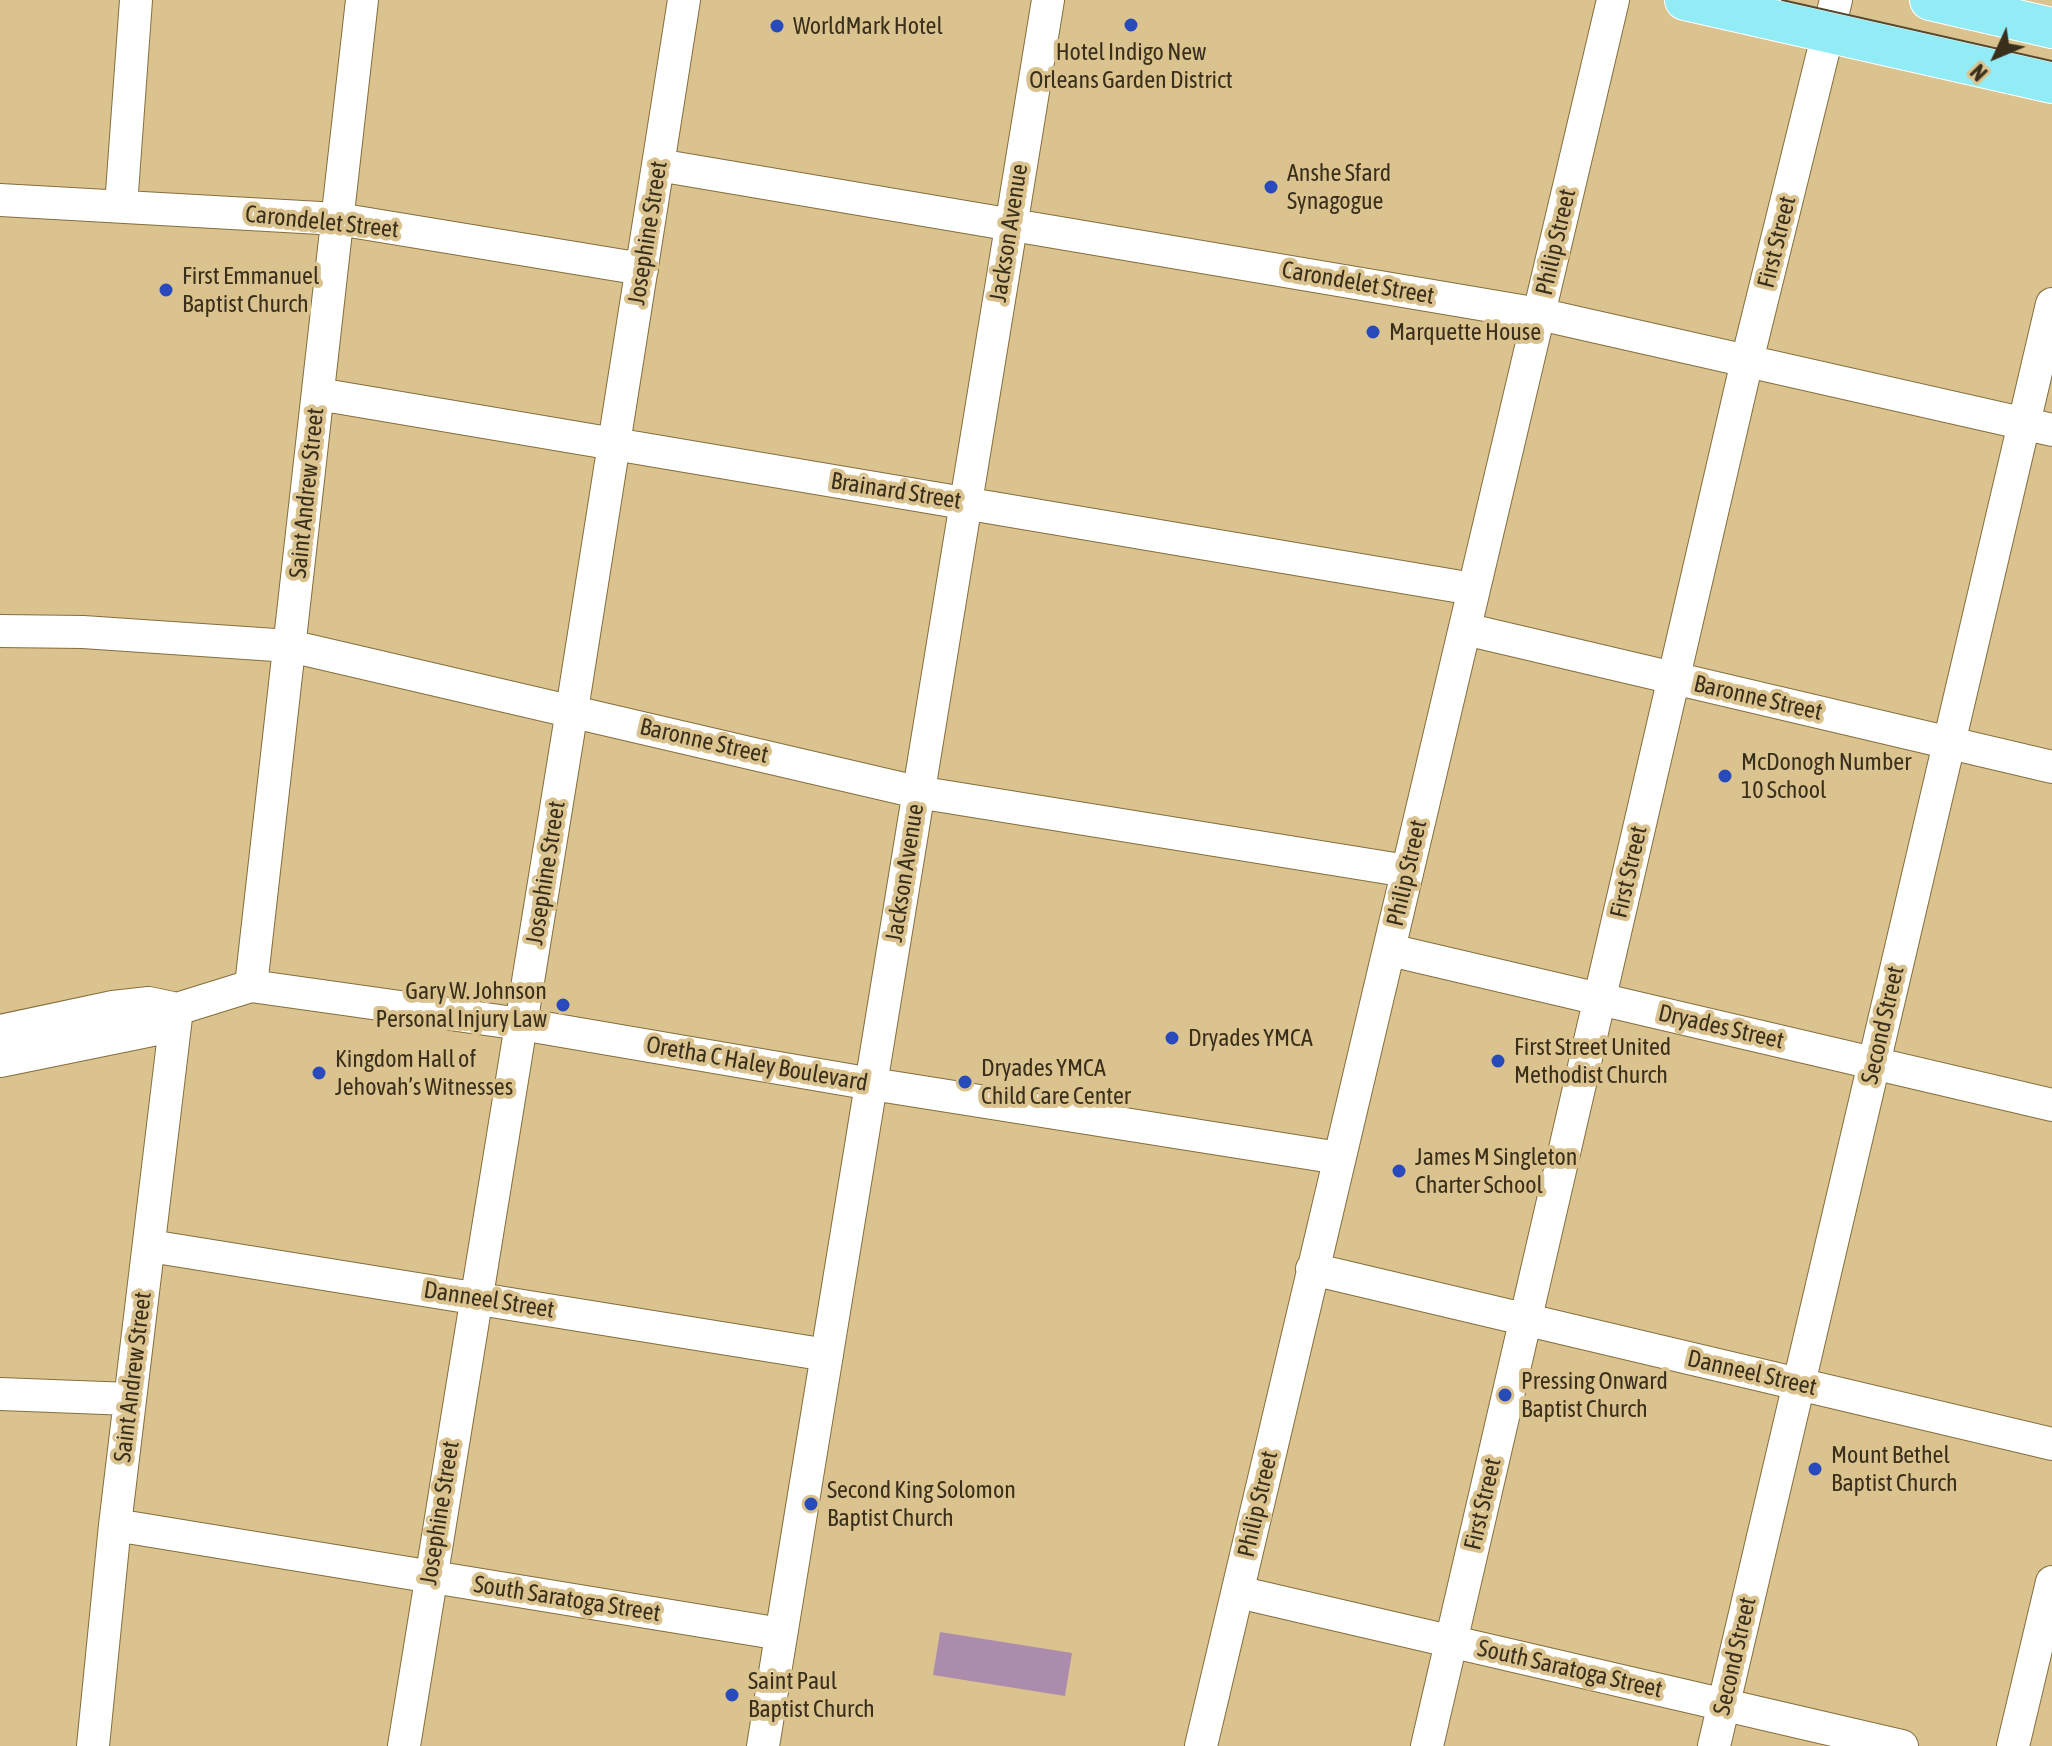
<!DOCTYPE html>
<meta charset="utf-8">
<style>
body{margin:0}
#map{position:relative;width:2052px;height:1746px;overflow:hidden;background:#dbc390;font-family:"Asap Condensed",sans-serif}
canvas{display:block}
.north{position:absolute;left:1956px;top:16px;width:80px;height:80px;-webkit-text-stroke:6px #dbc390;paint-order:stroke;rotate:226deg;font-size:22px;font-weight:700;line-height:32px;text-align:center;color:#392f1b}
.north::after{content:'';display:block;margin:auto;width:28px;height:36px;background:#392f1b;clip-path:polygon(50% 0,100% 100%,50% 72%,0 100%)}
</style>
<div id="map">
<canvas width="2052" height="1746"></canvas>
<div class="north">N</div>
</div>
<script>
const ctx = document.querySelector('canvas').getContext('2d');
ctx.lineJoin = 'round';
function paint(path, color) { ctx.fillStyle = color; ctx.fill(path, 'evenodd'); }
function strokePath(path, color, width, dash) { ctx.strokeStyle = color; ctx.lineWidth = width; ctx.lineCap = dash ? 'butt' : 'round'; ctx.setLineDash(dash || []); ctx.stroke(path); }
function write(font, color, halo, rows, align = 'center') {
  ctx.font = font + ' "Asap Condensed",sans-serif'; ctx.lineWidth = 8; ctx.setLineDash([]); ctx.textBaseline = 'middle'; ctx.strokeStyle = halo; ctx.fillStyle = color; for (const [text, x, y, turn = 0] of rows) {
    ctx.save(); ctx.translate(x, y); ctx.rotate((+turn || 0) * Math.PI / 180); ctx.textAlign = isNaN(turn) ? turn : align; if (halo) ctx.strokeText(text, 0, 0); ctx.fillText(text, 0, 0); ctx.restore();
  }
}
paint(new Path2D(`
 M940,1632L1072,1653L1065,1696L933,1675Z`), '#ac8cac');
const minor = new Path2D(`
 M658,165L1539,314L2052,430
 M0,200L338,219L642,269
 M121,206L136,0
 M318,394L1473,589
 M1465,629L2052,767
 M0,631L83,632L290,646L917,792L1407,871
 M1390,950L2052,1105
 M251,986L362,0
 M0,1031L113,1007L149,1003L177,1009
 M0,1061L152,1030L177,1009L251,986L521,1024L872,1084L1339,1158
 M150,1246L827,1355
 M1312,1269L2052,1444
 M0,1394L130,1399
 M115,1525L781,1634
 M1238,1592L1902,1746
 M93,1746L115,1525L177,1009
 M404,1746L572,710L684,0
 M763,1746L1048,0
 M1201,1746L1613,0
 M1427,1746L1747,361L1836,0
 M1714,1746L2052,304
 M2013,1746L2052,1582`);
const major = new Path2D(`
 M1685,0L2052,83
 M1930,0L2052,28`);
strokePath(minor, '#846e3d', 34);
strokePath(major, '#fff', 42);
strokePath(minor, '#fff', 32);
strokePath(major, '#92ecf6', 40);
strokePath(new Path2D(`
 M1782,0L2052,61`), '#54482f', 2);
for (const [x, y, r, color] of [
 [1131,25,8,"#284aba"],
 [777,26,8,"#284aba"],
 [1271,187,8,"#284aba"],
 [166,290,8,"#284aba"],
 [1373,332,8,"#284aba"],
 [1725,776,8,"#284aba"],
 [563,1005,8,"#284aba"],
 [1172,1038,8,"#284aba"],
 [1498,1061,8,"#284aba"],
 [319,1073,8,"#284aba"],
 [965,1082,8,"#284aba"],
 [1399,1171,8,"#284aba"],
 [1505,1395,8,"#284aba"],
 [1815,1469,8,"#284aba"],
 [811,1504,8,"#284aba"],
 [732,1695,8,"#284aba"]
]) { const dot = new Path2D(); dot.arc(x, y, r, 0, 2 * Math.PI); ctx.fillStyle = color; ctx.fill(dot); strokePath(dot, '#dbc390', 3); }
write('24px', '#392f1b', '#dbc390', [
 ["WorldMark Hotel",793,26],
 ["Hotel Indigo New",1131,52,"center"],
 ["Orleans Garden District",1131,80,"center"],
 ["Anshe Sfard",1287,173],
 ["Synagogue",1287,201],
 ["First Emmanuel",182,276],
 ["Baptist Church",182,304],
 ["Marquette House",1389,332],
 ["McDonogh Number",1741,762],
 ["10 School",1741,790],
 ["Gary W. Johnson",547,991,"right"],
 ["Personal Injury Law",547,1019,"right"],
 ["Dryades YMCA",1188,1038],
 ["First Street United",1514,1047],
 ["Methodist Church",1514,1075],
 ["Kingdom Hall of",335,1059],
 ["Jehovah’s Witnesses",335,1087],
 ["Dryades YMCA",981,1068],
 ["Child Care Center",981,1096],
 ["James M Singleton",1415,1157],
 ["Charter School",1415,1185],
 ["Pressing Onward",1521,1381],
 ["Baptist Church",1521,1409],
 ["Mount Bethel",1831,1455],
 ["Baptist Church",1831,1483],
 ["Second King Solomon",827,1490],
 ["Baptist Church",827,1518],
 ["Saint Paul",748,1681],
 ["Baptist Church",748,1709]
], 'left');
write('24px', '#392f1b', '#dbc390', [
 ["Carondelet Street",322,222,6],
 ["Josephine Street",648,233,-81],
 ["Jackson Avenue",1009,233,-81],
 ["Philip Street",1556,242,-77],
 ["First Street",1777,242,-76],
 ["Carondelet Street",1358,283,10],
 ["Brainard Street",896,491,9],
 ["Saint Andrew Street",307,493,-84],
 ["Baronne Street",1758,698,13],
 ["Baronne Street",704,741,13],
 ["First Street",1629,872,-77],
 ["Josephine Street",546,873,-81],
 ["Jackson Avenue",905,873,-81],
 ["Philip Street",1407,873,-77],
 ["Second Street",1883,1025,-77],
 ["Dryades Street",1721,1027,13],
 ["Oretha C Haley Boulevard",757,1064,10],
 ["Danneel Street",489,1300,9],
 ["Danneel Street",1752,1373,13],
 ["Saint Andrew Street",133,1377,-83],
 ["Philip Street",1258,1504,-77],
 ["First Street",1483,1504,-77],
 ["Josephine Street",440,1513,-81],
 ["South Saratoga Street",567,1599,9],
 ["Second Street",1735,1656,-77],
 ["South Saratoga Street",1570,1669,13]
]);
</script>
